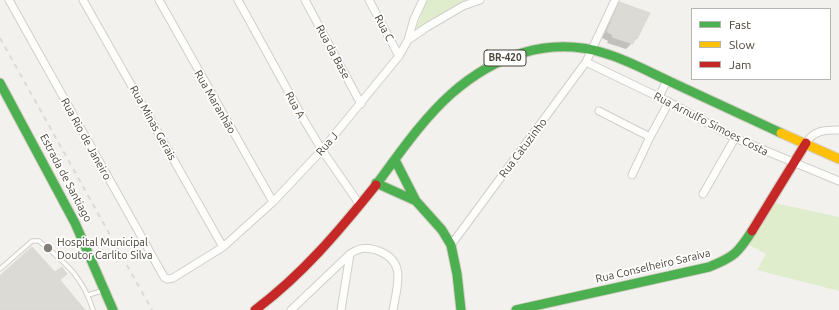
<!DOCTYPE html>
<meta charset="utf-8">
<style>
body{margin:0}
#map{position:relative;width:839px;height:310px;overflow:hidden;background:#f2f1ed;font-family:Ubuntu,sans-serif}
canvas{display:block}
.legend{position:absolute;left:691px;top:8px;width:140px;height:72px;box-sizing:border-box;background:#fff;border:1px solid #b7b4af;margin:0;padding:5px 7px;list-style:none;font-size:12px;color:#4a4337}
.legend li{display:flex;align-items:center;gap:8px;height:20px}
.legend b{width:20px;border:1px solid #b7b4af}
</style>
<div id="map">
<canvas width="839" height="310"></canvas>
<ul class="legend">
<li><b style="height:5px;background:#4caf50"></b>Fast</li>
<li><b style="height:5px;background:#ffc107"></b>Slow</li>
<li><b style="height:5px;background:#c62828"></b>Jam</li>
</ul>
</div>
<script>
const ctx = document.querySelector('canvas').getContext('2d');
ctx.lineJoin = 'round';
function paint(path, color) { ctx.fillStyle = color; ctx.fill(path, 'evenodd'); }
function strokePath(path, color, width, dash) { ctx.strokeStyle = color; ctx.lineWidth = width; ctx.lineCap = dash ? 'butt' : 'round'; ctx.setLineDash(dash || []); ctx.stroke(path); }
function write(font, color, halo, rows, align = 'center') {
  ctx.font = font + ' Ubuntu,sans-serif'; ctx.lineWidth = 3.5; ctx.setLineDash([]); ctx.textBaseline = 'middle'; ctx.strokeStyle = halo; ctx.fillStyle = color; for (const [text, x, y, turn = 0] of rows) {
    ctx.save(); ctx.translate(x, y); ctx.rotate((+turn || 0) * Math.PI / 180); ctx.textAlign = isNaN(turn) ? turn : align; if (halo) ctx.strokeText(text, 0, 0); ctx.fillText(text, 0, 0); ctx.restore();
  }
}
paint(new Path2D(`
 M427,0H466L419,31H415Z
 M775,203L839,217V291L757,270L766,254L749,245Z`), '#dfedcd');
paint(new Path2D(`
 M620,4L648,14L636,39L626,49L607,43L608,41L602,38L614,9Z`), '#0003');
const building = new Path2D(`
 M619,2L650,13L637,39L635,38L633,44L612,37L613,35L607,32Z
 M32,247L55,272L62,267L67,274L60,280L85,310H0V276Z`);
paint(building, '#dcdad5');
strokePath(building, '#dbd8d2', 1);
const lane = new Path2D(`
 M0,269L32,241H39C65,263 82,275 93,310
 M88,295L105,290`);
const street = new Path2D(`
 M9,0L164,277L167,279L173,278L223,247L273,202L322,150L399,56L408,40L427,27L463,6L480,0
 M83,0L223,247
 M159,0L273,202
 M238,0L304,120L322,150L360,205
 M305,0L361,104
 M369,0L399,56
 M408,40L414,19L423,0
 M586,62L669,102L735,138L839,181
 M659,97L667,80
 M599,111L650,137L669,102
 M806,143C814,130 825,130 839,130
 M632,175L650,137
 M703,194L735,138
 M451,245L586,62L615,0
 M291,310L350,254C360,247 367,247 379,251C407,262 397,286 393,310
 M341,310L350,254`);
const fast = new Path2D(`
 M0,83L75,223L113,310
 M395,160L416,201L442,230L451,245L457,274L461,310
 M376,183L416,201
 M376,185C399,154 422,120 451,94C494,56 548,36 604,53C628,60 649,72 671,82C708,99 745,116 781,133
 M516,310L709,267C734,257 738,253 752,231`);
const slow = new Path2D(`
 M781,133L839,159`);
const jam = new Path2D(`
 M752,231L806,143
 M255,310C302,275 339,231 376,185`);
strokePath(lane, '#d0cfca', 5.5);
strokePath(street, '#d0cfca', 9);
strokePath(fast, '#d2cec3', 11);
strokePath(slow, '#d2cec3', 11);
strokePath(jam, '#d2cec3', 11);
strokePath(lane, '#fdfdfc', 3.5);
strokePath(street, '#fdfdfc', 7);
strokePath(fast, '#4caf50', 9);
strokePath(slow, '#ffc107', 9);
strokePath(jam, '#c62828', 9);
strokePath(new Path2D(`
 M0,38L152,310`), '#dadad9', 2, [5, 5]);
for (const [x, y, r, color] of [
 [48,248,5,"#858077"]
]) { const dot = new Path2D(); dot.arc(x, y, r, 0, 2 * Math.PI); ctx.fillStyle = color; ctx.fill(dot); strokePath(dot, '#fff', 1.5); }
for (const [x, y, w] of [
 [505,58,42]
]) { const box = new Path2D(); box.roundRect(x - w / 2, y - 8, w, 16, 3); ctx.fillStyle = '#fff'; ctx.fill(box); strokePath(box, '#4a4337', 1); }
write('bold 10px', '#4a4337', null, [
 ["BR-420",505,58]
]);
write('11px', '#4a4337', '#fff', [
 ["Rua C",384,28,62],
 ["Rua da Base",333,52,62],
 ["Rua Maranhão",215,102,60],
 ["Rua A",295,105,61],
 ["Rua Minas Gerais",153,123,61],
 ["Rua Arnulfo Simoes Costa",711,124,27],
 ["Rua Rio de Janeiro",86,139,61],
 ["Rua J",327,144,-49],
 ["Rua Catuzinho",523,148,-53],
 ["Estrada de Santiago",66,178,62],
 ["Rua Conselheiro Saraiva",653,266,-13]
]);
write('11px', '#4a4337', '#fff', [
 ["Hospital Municipal",57,242],
 ["Doutor Carlito Silva",57,255]
], 'left');
</script>
